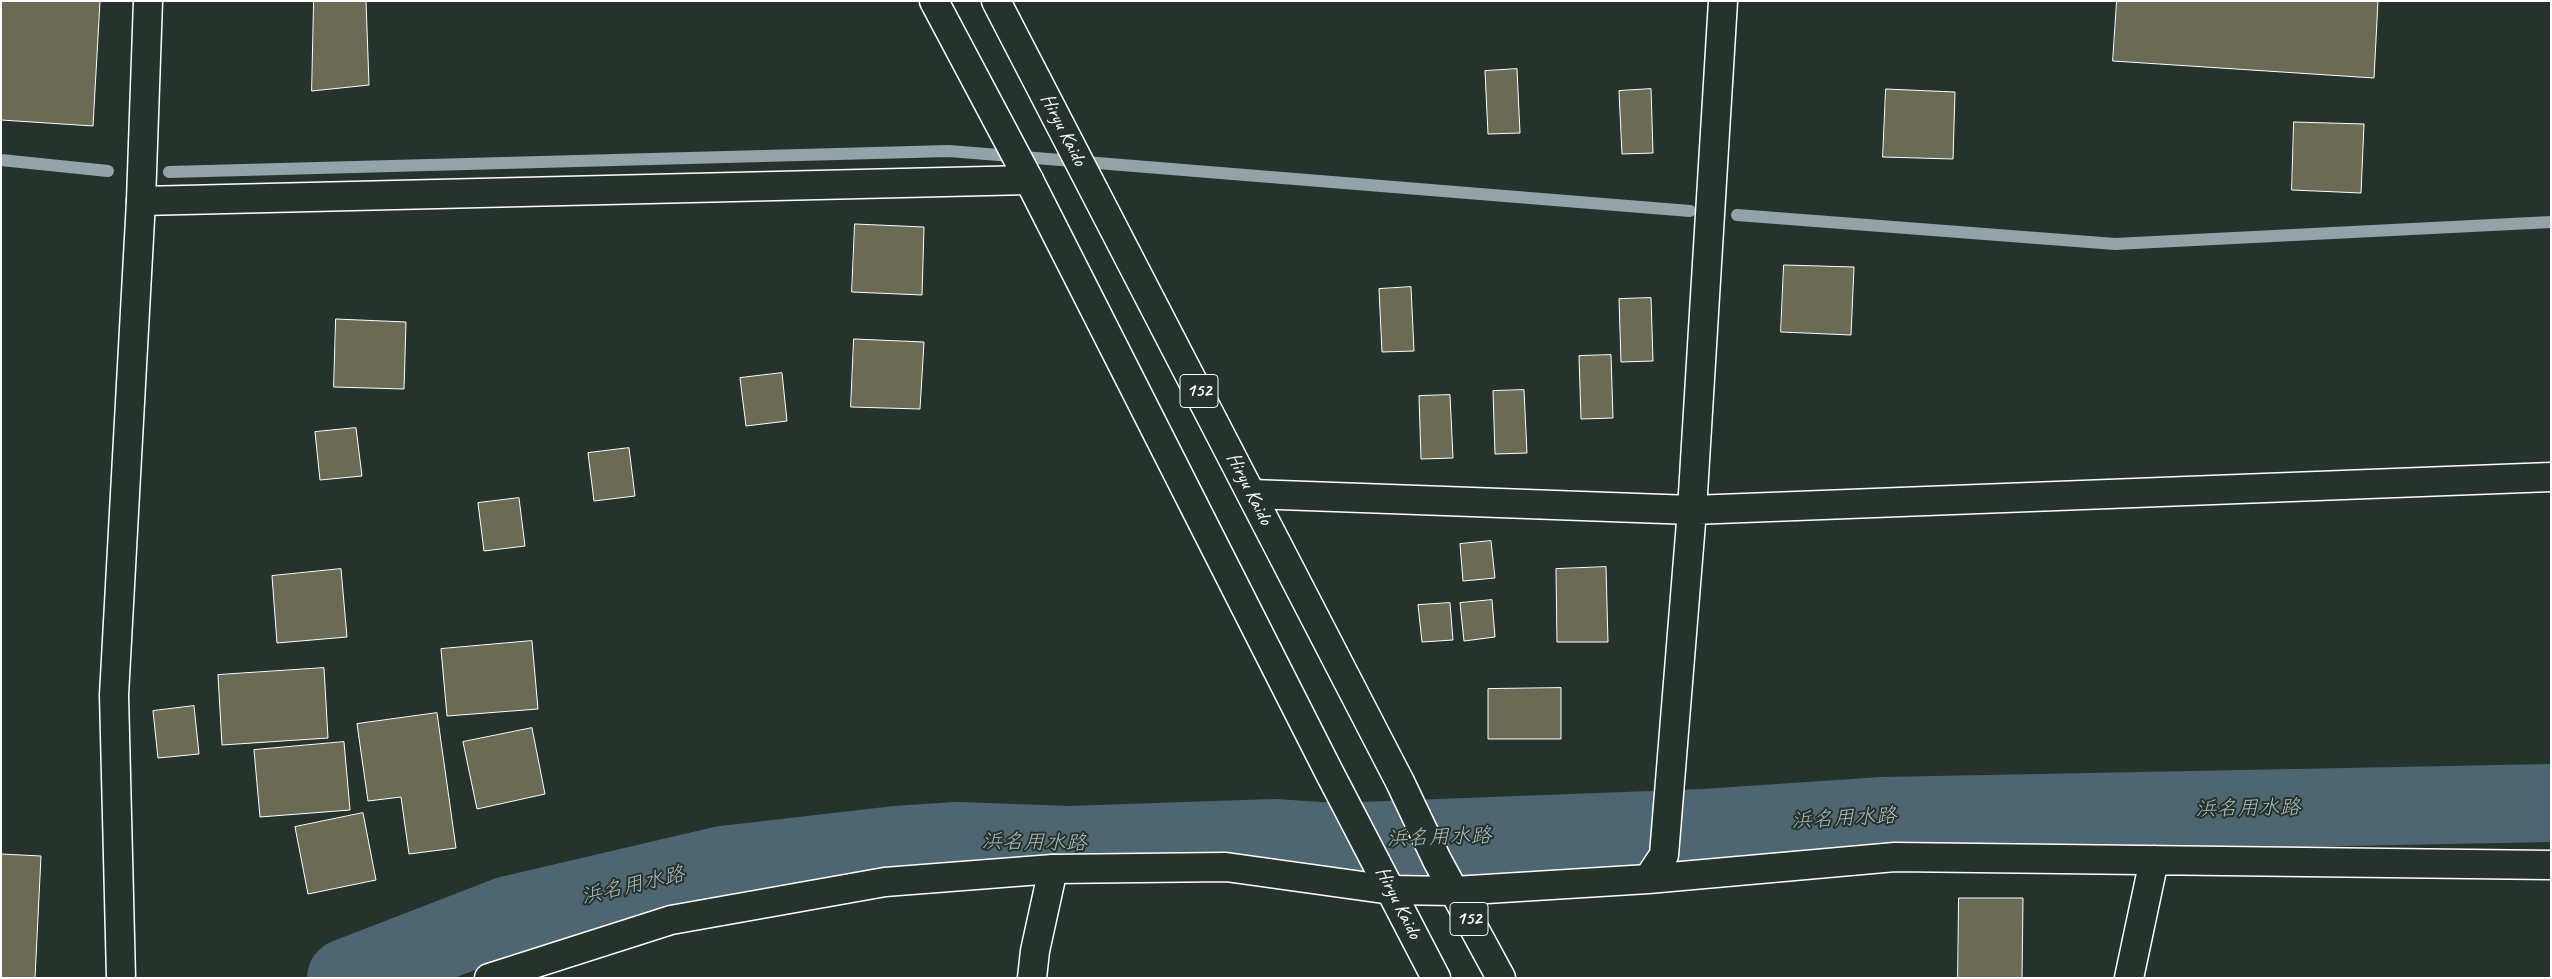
<!DOCTYPE html>
<meta charset="utf-8">
<style>
body{margin:0}
#map{position:relative;width:2552px;height:979px;overflow:hidden;background:#26332d;font-family:Caveat,sans-serif}
canvas{display:block}
.frame{position:absolute;inset:0;border:2px solid #fff;pointer-events:none}
</style>
<div id="map">
<canvas width="2552" height="979"></canvas>
<div class="frame"></div>
</div>
<script>
const ctx = document.querySelector('canvas').getContext('2d');
ctx.lineJoin = 'round';
function strokePath(path, color, width, dash) { ctx.strokeStyle = color; ctx.lineWidth = width; ctx.lineCap = dash ? 'butt' : 'round'; ctx.setLineDash(dash || []); ctx.stroke(path); }
function paint(path, color) { ctx.fillStyle = color; ctx.fill(path, 'evenodd'); }
function write(font, color, halo, rows, align = 'center') {
  ctx.font = font + ' Caveat,"Klee One",sans-serif'; ctx.lineWidth = 4; ctx.setLineDash([]); ctx.textBaseline = 'middle'; ctx.strokeStyle = halo; ctx.fillStyle = color; for (const [text, x, y, turn = 0] of rows) {
    ctx.save(); ctx.translate(x, y); ctx.rotate((+turn || 0) * Math.PI / 180); ctx.textAlign = isNaN(turn) ? turn : align; if (halo) ctx.strokeText(text, 0, 0); ctx.fillText(text, 0, 0); ctx.restore();
  }
}
strokePath(new Path2D(`
 M1,160L108,171
 M169,172L949,151L1690,211
 M1737,215L2115,244L2551,222`), '#94a3aa', 12);
strokePath(new Path2D(`
 M346,978L509,915L723,865L896,845L957,841L1070,845L1274,838L1334,842L1705,828L1884,816L2551,803`), '#4d6672', 78);
const building = new Path2D(`
 M1,1H100L93,126L1,120Z
 M314,1H366L369,85L312,91Z
 M2117,1H2378L2374,78L2113,61Z
 M1517,69L1520,133L1488,134L1485,71Z
 M1651,89L1653,153L1622,154L1619,91Z
 M1886,89L1955,92L1953,159L1883,157Z
 M2294,122L2364,124L2361,193L2292,190Z
 M855,224L924,227L922,295L852,292Z
 M1784,265L1854,267L1851,335L1781,332Z
 M1411,287L1414,351L1382,352L1379,289Z
 M1651,298L1653,361L1621,362L1619,299Z
 M336,319L406,322L404,389L334,387Z
 M854,339L924,342L920,409L851,407Z
 M1611,355L1613,418L1581,419L1579,356Z
 M782,373L787,421L746,426L740,378Z
 M1524,390L1527,453L1495,454L1493,391Z
 M1450,395L1453,458L1421,459L1419,396Z
 M356,428L362,476L320,480L315,432Z
 M629,448L635,496L594,501L588,453Z
 M519,498L525,546L484,551L478,503Z
 M1491,541L1495,578L1463,581L1460,544Z
 M1606,567L1608,642H1557L1556,569Z
 M341,569L347,637L277,643L272,576Z
 M1492,600L1495,637L1464,641L1460,603Z
 M1450,603L1453,640L1422,642L1418,605Z
 M532,641L538,709L447,716L441,649Z
 M324,668L328,738L222,745L218,675Z
 M1561,688V739H1488V689Z
 M194,706L199,754L158,758L153,711Z
 M437,713L456,848L409,854L401,797L368,801L357,724Z
 M532,728L545,794L477,809L463,742Z
 M344,742L350,810L260,817L254,750Z
 M363,813L376,880L308,894L295,827Z
 M1,854L41,856L35,978H1Z
 M1959,898H2023L2022,978H1958Z`);
paint(building, '#6b6a55');
strokePath(building, '#fff', 1);
const street = new Path2D(`
 M141,201L1029,180
 M1252,494L1692,510L2551,477
 M1648,879L1664,855L1692,510L1723,1
 M1454,891L1648,879L1895,857L2551,865
 M1032,978L1035,951L1053,869
 M2129,978L2154,860`);
const secondary = new Path2D(`
 M121,978L114,695L141,201L148,1
 M489,978L671,920L885,882L1053,869L1226,867L1391,890L1454,891`);
const highway = new Path2D(`
 M934,1L1029,180L1328,770L1436,978
 M996,1L1400,782L1437,860L1501,978`);
strokePath(street, '#fff', 31);
strokePath(secondary, '#fff', 31);
strokePath(highway, '#fff', 31);
strokePath(street, '#26332d', 28);
strokePath(secondary, '#26332d', 28);
strokePath(highway, '#26332d', 28);
for (const [x, y, w] of [
 [1199,391,38],
 [1469,919,38]
]) { const box = new Path2D(); box.roundRect(x - w / 2, y - 16.5, w, 33, 4); ctx.fillStyle = '#26332d'; ctx.fill(box); strokePath(box, '#fff', 1); }
write('bold 19px', '#fff', null, [
 ["152",1199,391],
 ["152",1469,919]
]);
write('20px', '#fff', '#26332d', [
 ["Hiryu Kaido",1063,130,63],
 ["Hiryu Kaido",1249,489,63],
 ["Hiryu Kaido",1398,903,63]
]);
write('italic 21px', '#afbac0', '#26332d', [
 ["浜名用水路",2248,809,-1],
 ["浜名用水路",1844,819,-3],
 ["浜名用水路",1439,838,-2],
 ["浜名用水路",1034,843,1],
 ["浜名用水路",633,886,-13]
]);
</script>
